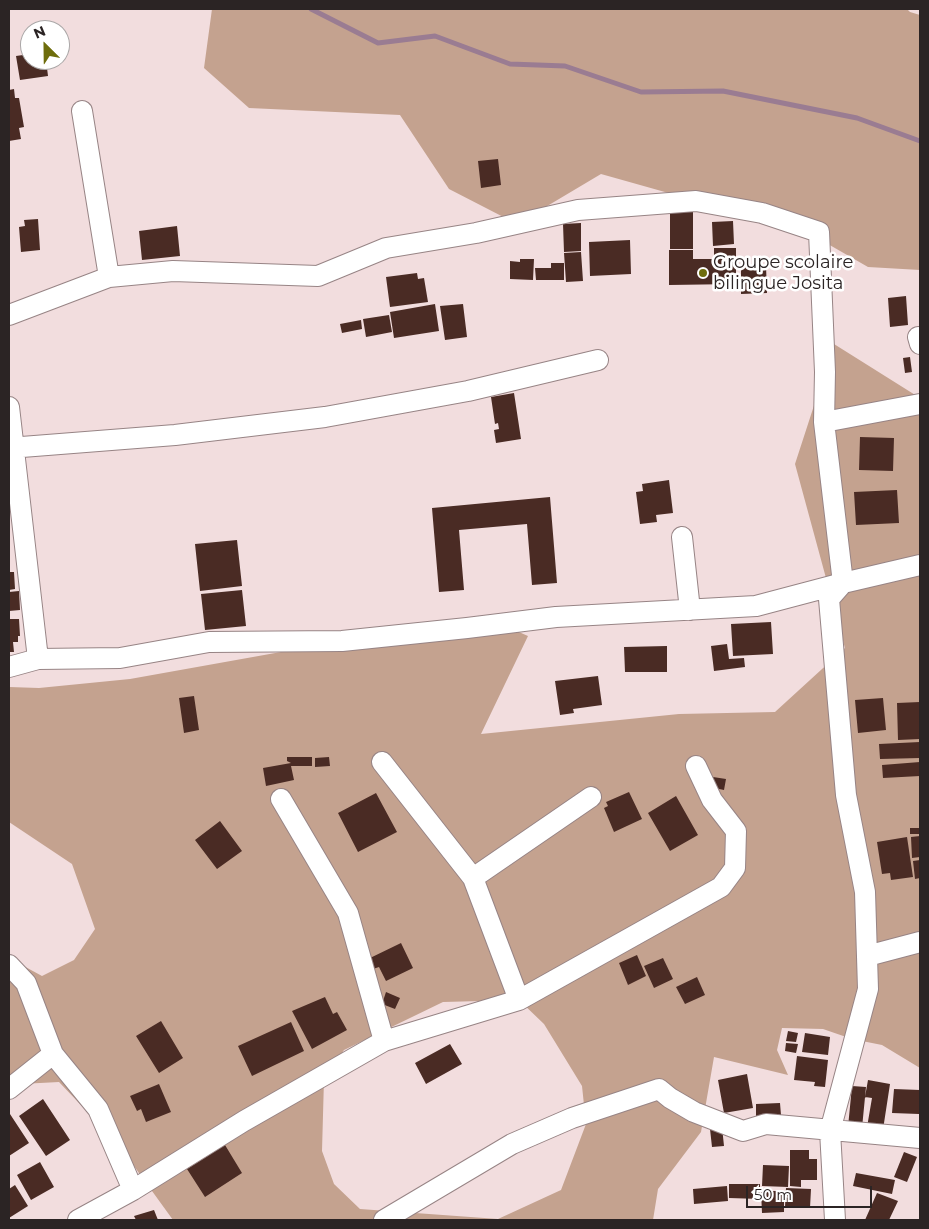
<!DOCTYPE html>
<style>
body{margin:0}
#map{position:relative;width:929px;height:1229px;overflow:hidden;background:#f2ddde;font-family:Montserrat,sans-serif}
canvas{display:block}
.frame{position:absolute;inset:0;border:10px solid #2b2424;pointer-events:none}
.north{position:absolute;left:20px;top:20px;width:50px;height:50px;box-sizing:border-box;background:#fff;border:1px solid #aaa7a7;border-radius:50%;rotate:337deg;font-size:14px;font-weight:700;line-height:20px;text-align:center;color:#2b2424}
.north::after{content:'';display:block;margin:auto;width:18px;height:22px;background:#6e6d0c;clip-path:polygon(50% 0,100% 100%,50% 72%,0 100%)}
.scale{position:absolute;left:746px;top:1186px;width:126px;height:22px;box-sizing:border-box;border:2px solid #2b2424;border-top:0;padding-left:6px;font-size:15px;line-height:18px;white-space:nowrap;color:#2b2424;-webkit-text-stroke:4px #fff;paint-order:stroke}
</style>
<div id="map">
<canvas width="929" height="1229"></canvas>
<div class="frame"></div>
<div class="north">N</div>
<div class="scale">50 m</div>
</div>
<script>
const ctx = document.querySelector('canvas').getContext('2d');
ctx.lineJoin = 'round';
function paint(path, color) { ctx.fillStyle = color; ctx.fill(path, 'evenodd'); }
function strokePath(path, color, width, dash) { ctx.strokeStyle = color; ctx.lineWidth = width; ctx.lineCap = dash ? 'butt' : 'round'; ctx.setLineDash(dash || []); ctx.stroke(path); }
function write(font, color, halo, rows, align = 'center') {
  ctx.font = font + ' Montserrat,sans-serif'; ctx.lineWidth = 5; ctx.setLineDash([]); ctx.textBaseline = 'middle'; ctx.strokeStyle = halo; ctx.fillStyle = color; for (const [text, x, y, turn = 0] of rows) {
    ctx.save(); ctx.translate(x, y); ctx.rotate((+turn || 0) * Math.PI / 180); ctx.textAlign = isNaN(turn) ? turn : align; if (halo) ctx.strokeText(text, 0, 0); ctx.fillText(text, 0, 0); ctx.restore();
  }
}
paint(new Path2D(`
 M212,9H907L910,12L920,15V270L868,267L807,232L601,174L517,224L449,189L400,115L249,108L204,68Z
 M834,344L920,398V1068L882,1045L852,1039L823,1029L782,1028L777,1050L788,1075L714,1057L701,1132L658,1189L653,1220H173L118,1144L59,1082L21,1084L9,1095V958L42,976L74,960L95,929L72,864L9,822V687L39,688L130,679L482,616L528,636L481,734L679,714L775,712L845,648L795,464ZM519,1000L544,1024L582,1086L586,1124L561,1190L498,1219L360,1209L334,1184L322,1151L324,1079L344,1050L443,1002Z`), '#c4a28f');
strokePath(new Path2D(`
 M311,9L378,43L435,36L510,64L565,66L641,92L723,91L857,118L920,141`), '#9a7c92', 5);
paint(new Path2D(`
 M30,54V60H46L48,76L20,80L16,56Z
 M14,89L15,98H19L24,127L19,128L21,139L9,141V90Z
 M498,159L501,185L481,188L478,161Z
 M670,210H693V249H670Z
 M38,219L40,250L21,252L19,227L25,226L24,220Z
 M733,221L734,244L713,246L712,222Z
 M581,223V251L564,252L563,224Z
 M177,226L180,256L142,260L139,231Z
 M630,240L631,274L590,276L589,242Z
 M714,248H736V284L669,285V250H693V259H714Z
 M581,252L583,281L566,282L564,253Z
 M520,259H534L533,280L510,279V261L520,262Z
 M551,263H564V280H536L535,268H551Z
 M741,266H766L767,293L741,294Z
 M417,273L418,279L424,278L428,302L390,307L386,277Z
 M906,296L908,325L890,327L888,298Z
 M435,304L439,331L394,338L390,312Z
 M463,304L467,337L445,340L440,306Z
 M389,315L392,332L366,337L363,319Z
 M361,320L362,329L342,333L340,324Z
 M910,357L912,372L905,373L903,358Z
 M514,393L521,439L496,443L494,430L499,429L498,423L495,424L491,397Z
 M860,437L894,438L893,471L859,470Z
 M669,480L673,513L656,515L657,522L640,524L636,492L643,491L642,484Z
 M897,490L899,523L856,525L854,492Z
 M550,497L557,583L532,585L527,524L459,530L464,590L439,592L432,508Z
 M237,540L242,586L200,591L195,544Z
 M9,572H14L15,589L9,590Z
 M242,590L246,626L205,630L201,594Z
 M19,591L20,610L9,611V592Z
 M9,619H19L20,636H18V642H13L14,652H9Z
 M771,622L773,654L733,656L731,624Z
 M727,644L729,659L744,658L745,667L714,671L711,646Z
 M667,646V672H625L624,647Z
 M598,676L602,705L573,709L574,713L560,715L555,681Z
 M194,696L199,730L184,733L179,698Z
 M883,698L886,730L858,733L855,700Z
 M920,702V739L898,740L897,703Z
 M920,742V758L880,759L879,744Z
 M287,757H312V766H291L294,780L266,786L263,768L291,763L287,761Z
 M329,757L330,766L315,767V758Z
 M920,762V776L883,778L882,765Z
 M713,777L726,779L724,790L710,787Z
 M629,792L642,819L614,832L604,808L608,806L606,802Z
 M376,793L397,832L358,852L338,813Z
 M676,796L698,835L670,851L648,813Z
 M220,821L242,851L217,869L195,840Z
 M910,828H920V834H910Z
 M920,836V857L912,858L911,837Z
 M907,837L913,877L891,880L890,873L882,874L877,842Z
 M920,860V878L915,879L913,861Z
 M401,943L413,968L386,981L379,967L373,969L368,959Z
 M637,955L646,976L628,985L619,963Z
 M663,958L673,979L654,988L644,966Z
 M697,977L705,995L685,1004L676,987Z
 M386,992L400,998L395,1009L382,1004Z
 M325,997L333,1014L337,1012L347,1030L312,1049L292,1011Z
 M161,1021L183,1058L159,1073L136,1036Z
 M291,1022L304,1051L252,1076L238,1046Z
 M788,1031L798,1033L796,1042L786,1041Z
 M805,1033L830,1037L828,1055L802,1052Z
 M786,1043L798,1044L796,1053L785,1051Z
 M450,1044L462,1064L426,1084L415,1063Z
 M797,1056L828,1060L825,1087L814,1086L815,1082L794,1080Z
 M747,1074L753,1108L724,1113L718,1080Z
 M868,1080L890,1084L882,1136L866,1133L872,1098L865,1097Z
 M159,1084L171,1112L146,1122L141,1109L137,1111L130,1096Z
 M852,1086L866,1087L862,1128L848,1127Z
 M894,1089L920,1090L919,1114L892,1113Z
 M43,1099L70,1140L46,1156L19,1116Z
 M780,1103L781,1115L756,1116V1104Z
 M10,1114L29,1143L9,1156V1115Z
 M722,1127L724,1146L712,1147L710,1129Z
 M225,1145L242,1173L205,1197L187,1169Z
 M790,1150H809V1159H817V1180H801V1187L790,1186Z
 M904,1152L917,1157L907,1182L894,1177Z
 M40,1162L54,1187L31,1200L17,1175Z
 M763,1165L789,1166L788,1187L762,1186Z
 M856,1173L895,1180L892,1194L853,1186Z
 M729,1184H760V1199L729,1198Z
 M15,1185L28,1206L9,1218V1189Z
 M727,1186L728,1201L694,1204L693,1189Z
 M786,1188L811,1189L810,1208L785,1207Z
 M761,1191H784V1212L762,1213Z
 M877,1193L898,1201L889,1220H865Z
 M154,1210L158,1220H136L134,1216Z`), '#4a2b24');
const street = new Path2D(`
 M82,111L109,277
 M9,315L109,277L173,271L318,276L386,248L476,233L578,210L696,201L762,213L819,232L825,372L824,422L843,583L829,599L846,795L865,892L868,989L830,1131L835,1220
 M918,337L920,344
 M9,407L38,659
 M824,422L920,404
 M9,448L175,435L325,417L468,391L598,360
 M682,537L690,610
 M9,667L38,659L120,658L209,642L342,641L467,628L556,617L756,606L843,583L920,565
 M382,762L473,878
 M281,799L348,913L384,1041
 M867,956L920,942
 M9,965L26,983L53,1054L98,1109L133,1190
 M519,1000L473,878L591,797
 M9,1089L53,1054
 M78,1220L133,1190L244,1121L384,1041L519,1000L721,887L735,868L736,831L712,800L696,766
 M384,1220L512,1144L572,1118L659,1089L670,1098L694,1112L743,1131L766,1124L920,1138`);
strokePath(street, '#978485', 22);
strokePath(street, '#fff', 20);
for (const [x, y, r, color] of [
 [703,273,5,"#6e6d0c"]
]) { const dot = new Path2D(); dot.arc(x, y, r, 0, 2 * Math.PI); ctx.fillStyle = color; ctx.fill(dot); strokePath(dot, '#fff', 2); }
write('18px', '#2b2424', '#fff', [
 ["Groupe scolaire",713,263],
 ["bilingue Josita",713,284]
], 'left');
</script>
